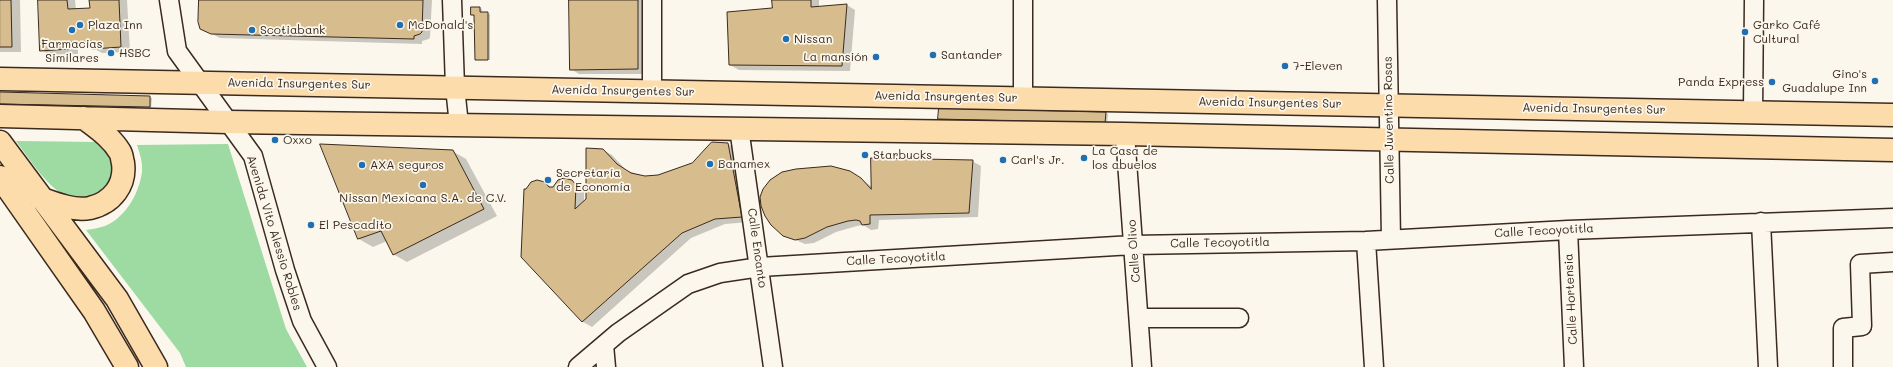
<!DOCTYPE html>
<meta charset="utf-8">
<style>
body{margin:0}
canvas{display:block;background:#fbf7ec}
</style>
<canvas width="1893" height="367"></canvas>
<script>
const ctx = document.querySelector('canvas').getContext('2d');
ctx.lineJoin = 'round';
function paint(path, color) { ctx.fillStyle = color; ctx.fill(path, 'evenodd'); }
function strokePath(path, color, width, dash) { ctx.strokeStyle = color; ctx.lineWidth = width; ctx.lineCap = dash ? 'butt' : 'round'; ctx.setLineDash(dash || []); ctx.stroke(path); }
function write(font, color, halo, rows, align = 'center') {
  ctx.font = font + ' Mali,sans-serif'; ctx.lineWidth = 3.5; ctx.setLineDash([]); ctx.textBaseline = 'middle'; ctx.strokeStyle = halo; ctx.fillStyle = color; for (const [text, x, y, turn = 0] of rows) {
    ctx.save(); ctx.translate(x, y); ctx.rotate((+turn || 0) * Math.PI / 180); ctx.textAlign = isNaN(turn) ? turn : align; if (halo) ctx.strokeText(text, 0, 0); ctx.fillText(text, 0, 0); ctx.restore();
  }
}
paint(new Path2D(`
 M16,141L98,142C104,149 112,158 112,168C113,191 84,204 65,195C47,187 28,157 16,141Z
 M228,144L286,329L307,367H186L180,353L86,230C92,229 99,228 105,226C125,218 139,194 142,172C143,163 140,154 137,145Z`), '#9ddba3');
paint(new Path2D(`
 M0,0H20L21,52H0Z
 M39,0H75L76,10L91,9V0H127L130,52L102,53L93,48V46L78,47V54L50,55L41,50Z
 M200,0H432L430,37L429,39L422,41V44L220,38L210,33Z
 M570,0H646L647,74H579L571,69Z
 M773,0H819V8L847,5L855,10L850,71L739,70L730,65L773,9Z
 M472,8H480L482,9V13L490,14V60L476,59L475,16L472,15Z
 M0,93L149,97L152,98L151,108L0,104Z
 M1105,113L1108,114L1107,124L939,118Z
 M728,144L737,150L750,222L725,224L691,238L592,327L583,322L522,257L544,183L552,188L571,181L584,191V203L587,200L603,150L612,155L626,170L645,177L658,176L692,164Z
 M321,145L452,151L466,159L497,216L407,262L393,254L387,241L373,247L359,239Z
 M972,161L981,166L978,217L879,220L878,229L871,230L863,225L857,226L836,232L814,243L805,244L784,235L859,177L872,187Z`), '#0003');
const building = new Path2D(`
 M0,0H11L12,47H0Z
 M38,0H67L68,9L90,8L89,0H119L121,47L92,49V41L69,42L70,49L40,51Z
 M199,0H423L422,32L420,34L414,36V39L211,34L200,29L198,22Z
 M569,0H638V69L570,70Z
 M772,0H811V7L847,4L842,66L729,65L727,12L772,8Z
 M471,7H480V12H488V60H475L474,15H471Z
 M0,92L150,96V107L0,104Z
 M939,108L1106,112L1105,123L938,119Z
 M712,142L728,143L742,217L715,219L682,233L582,322L521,257L524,189H526L531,182L537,180L545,182L549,187H553L558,180L564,178L572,180L576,185L575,209L586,199V148L603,149L617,164L631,173L645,176L658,175L692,163Z
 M320,144L453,150L484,209L393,255L381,231L358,239Z
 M871,158L973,160L969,213L870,215V224L862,225L860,221L856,220L848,221L827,227L805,238L795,240L783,236L771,225L765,216L761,206L760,197L763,189L770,180L782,172L796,169L831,166L850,171L861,178L871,189Z`);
paint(building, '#d7bd8d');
strokePath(building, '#3b2a1e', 1);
const minor = new Path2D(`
 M169,0L177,51L253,156L285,270L302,321L327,367
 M452,0L455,87L459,125
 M652,0V91
 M1023,0V99
 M1387,0L1391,239
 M1753,113L1754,0
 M739,128L773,367
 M1125,134L1142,367
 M1761,222L1768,367
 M1568,230L1574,367
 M1366,241L1374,367
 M1139,318H1239
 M604,345L606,367
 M578,367L618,333L688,284L720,273L760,267L1133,245L1366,241L1568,230L1893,218
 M1843,367V328L1862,326L1860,264L1893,262`);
const major = new Path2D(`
 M0,79L1893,115
 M0,116L228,122L1125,134L1893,150
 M0,142L117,299L156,367
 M0,177L94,311L127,367
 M42,199C56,204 74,211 90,208C112,203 126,185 123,163C122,160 122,155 120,152C111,137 97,128 84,118`);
strokePath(minor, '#3b2a1e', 21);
strokePath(major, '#3b2a1e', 25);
strokePath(minor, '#fbf7ec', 18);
strokePath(major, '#fddcac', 22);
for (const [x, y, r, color] of [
 [80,25,4,"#1f6fb2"],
 [400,25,4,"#1f6fb2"],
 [72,30,4,"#1f6fb2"],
 [252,30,4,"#1f6fb2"],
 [1745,32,4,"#1f6fb2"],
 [786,39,4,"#1f6fb2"],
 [111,53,4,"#1f6fb2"],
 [933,55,4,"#1f6fb2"],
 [876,57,4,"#1f6fb2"],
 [1285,66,4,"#1f6fb2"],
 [1875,81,4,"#1f6fb2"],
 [1772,82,4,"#1f6fb2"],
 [275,140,4,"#1f6fb2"],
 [865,155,4,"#1f6fb2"],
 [1084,158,4,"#1f6fb2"],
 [1003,160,4,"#1f6fb2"],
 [710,164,4,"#1f6fb2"],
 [362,165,4,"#1f6fb2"],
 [548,180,4,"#1f6fb2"],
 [423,185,4,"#1f6fb2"],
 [311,225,4,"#1f6fb2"]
]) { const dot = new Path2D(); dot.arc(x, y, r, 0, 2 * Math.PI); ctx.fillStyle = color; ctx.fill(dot); strokePath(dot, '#fbf7ec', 1.5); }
write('12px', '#3b2a1e', '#fbf7ec', [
 ["Plaza Inn",88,25],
 ["McDonald's",408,25],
 ["Garko Café",1753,25],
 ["Cultural",1753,39],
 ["Scotiabank",260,30],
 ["Nissan",794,39],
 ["Farmacias",72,44,"center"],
 ["Similares",72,58,"center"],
 ["HSBC",119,53],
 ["Santander",941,55],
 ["La mansión",868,57,"right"],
 ["7-Eleven",1293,66],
 ["Gino's",1867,74,"right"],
 ["Guadalupe Inn",1867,88,"right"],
 ["Panda Express",1764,82,"right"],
 ["Oxxo",283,140],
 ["La Casa de",1092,151],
 ["los abuelos",1092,165],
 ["Starbucks",873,155],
 ["Carl's Jr.",1011,160],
 ["Banamex",718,164],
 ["AXA seguros",370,165],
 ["Secretaría",556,173],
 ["de Economía",556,187],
 ["Nissan Mexicana S.A. de C.V.",423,198,"center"],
 ["El Pescadito",319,225]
], 'left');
write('12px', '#3b2a1e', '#fbf7ec', [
 ["Avenida Insurgentes Sur",299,84,1],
 ["Avenida Insurgentes Sur",623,91,1],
 ["Avenida Insurgentes Sur",946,97,1],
 ["Avenida Insurgentes Sur",1270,103,1],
 ["Avenida Insurgentes Sur",1594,109,1],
 ["Calle Juventino Rosas",1389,120,-91],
 ["Calle Tecoyotitla",1544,231,-3],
 ["Avenida Vito Alessio Robles",274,233,73],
 ["Calle Tecoyotitla",1220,243,-1],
 ["Calle Encanto",757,248,82],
 ["Calle Olivo",1134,251,-94],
 ["Calle Tecoyotitla",896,259,-3],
 ["Calle Hortensia",1571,299,-93]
]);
</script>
